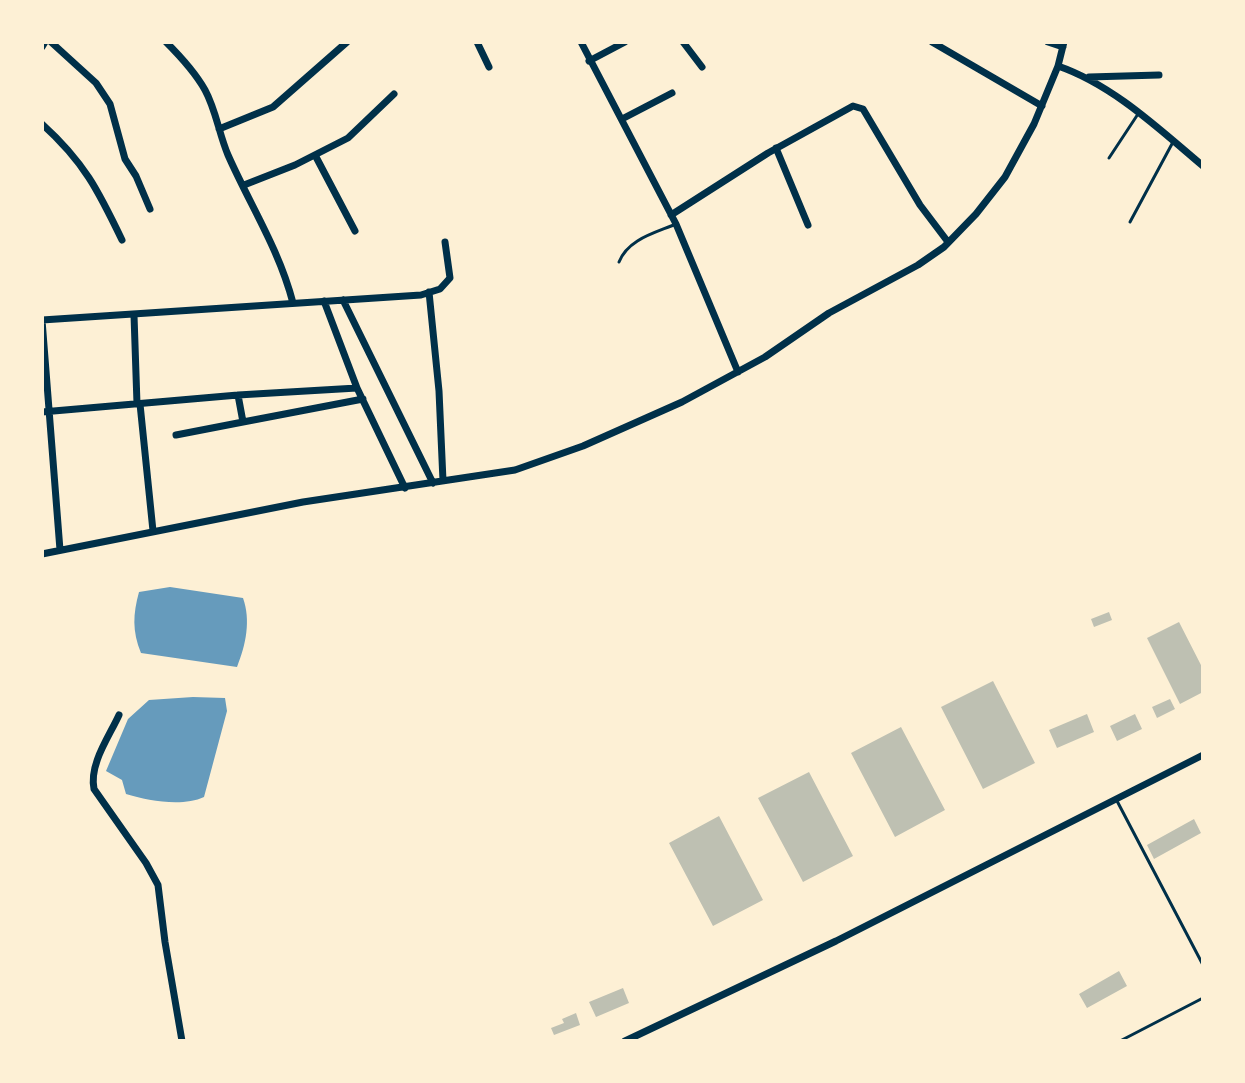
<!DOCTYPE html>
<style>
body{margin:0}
#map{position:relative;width:1245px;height:1083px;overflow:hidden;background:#fdf0d5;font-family:"Fira Sans",sans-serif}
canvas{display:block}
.frame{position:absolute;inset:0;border:44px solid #fdf0d5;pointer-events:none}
</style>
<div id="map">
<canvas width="1245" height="1083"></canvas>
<div class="frame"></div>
</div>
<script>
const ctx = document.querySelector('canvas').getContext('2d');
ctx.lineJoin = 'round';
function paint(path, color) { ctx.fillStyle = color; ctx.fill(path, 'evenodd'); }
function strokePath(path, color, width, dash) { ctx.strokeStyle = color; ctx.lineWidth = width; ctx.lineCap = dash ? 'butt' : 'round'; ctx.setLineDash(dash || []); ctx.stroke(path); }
paint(new Path2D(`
 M170,587L243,598C251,620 246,645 237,667L141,653C132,631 133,614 139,592Z
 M193,697L225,698L227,711L204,797C183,807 148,801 126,794L122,780L106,771L128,719L149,700Z`), '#669bbc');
paint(new Path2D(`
 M1109,612L1112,620L1094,627L1091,619Z
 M1179,622L1203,669V692L1180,704L1147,638Z
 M993,681L1035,763L983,789L941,707Z
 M1170,699L1175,709L1157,718L1152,707Z
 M1087,714L1094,732L1057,748L1049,730Z
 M1135,714L1142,729L1117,741L1110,726Z
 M901,727L945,810L895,837L851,753Z
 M809,772L853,856L803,882L758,798Z
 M719,816L763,900L713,926L669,843Z
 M1194,819L1201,833L1154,859L1147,845Z
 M1119,971L1127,986L1087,1008L1079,994Z
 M623,988L629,1003L596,1017L589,1002Z
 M576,1013L580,1025L554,1035L551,1028L564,1023L562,1019Z`), '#bec0b2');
strokePath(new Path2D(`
 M1109,158L1138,114
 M1130,222L1173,142
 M619,262C628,239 655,233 676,224
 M1116,799L1203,965
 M1120,1041L1203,998`), '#003049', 3);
strokePath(new Path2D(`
 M51,42L96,83L110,104L125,159L136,176L150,209
 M166,42C180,56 195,72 205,90C216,110 219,134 228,155C250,205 279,249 293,303
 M477,42L489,67
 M581,42L676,224L738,372
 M683,42L702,67
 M932,42L1042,106
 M1048,42L1063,47
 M42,47L45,42
 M589,61L625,42
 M1058,66C1113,85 1159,129 1203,166
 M1089,77L1159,75
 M622,119L672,93
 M42,124C84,162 98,190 122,240
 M219,129L273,107L347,42
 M776,148L808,225
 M315,155L355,231
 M244,185L295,165L348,138L394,94
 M671,215L768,153L853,106L863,109L920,205L948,242
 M429,292L439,391L443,481
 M343,300L433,483
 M324,301L357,388
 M134,315L137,404
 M42,320L421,295L440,289L450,278L445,242
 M42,320L60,550
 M140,404L153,531
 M42,412L238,395L357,388L405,488
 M243,422L363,399
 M176,435L243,422L238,395
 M42,554L303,502L515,470L583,446L682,402L765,357L829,313L918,265L944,247L976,214L1005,177L1034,124L1058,66L1064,42
 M119,715C109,737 89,764 94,789L146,863L158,885L165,942L182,1041
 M625,1041L836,941L1203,755`), '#003049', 7);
</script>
